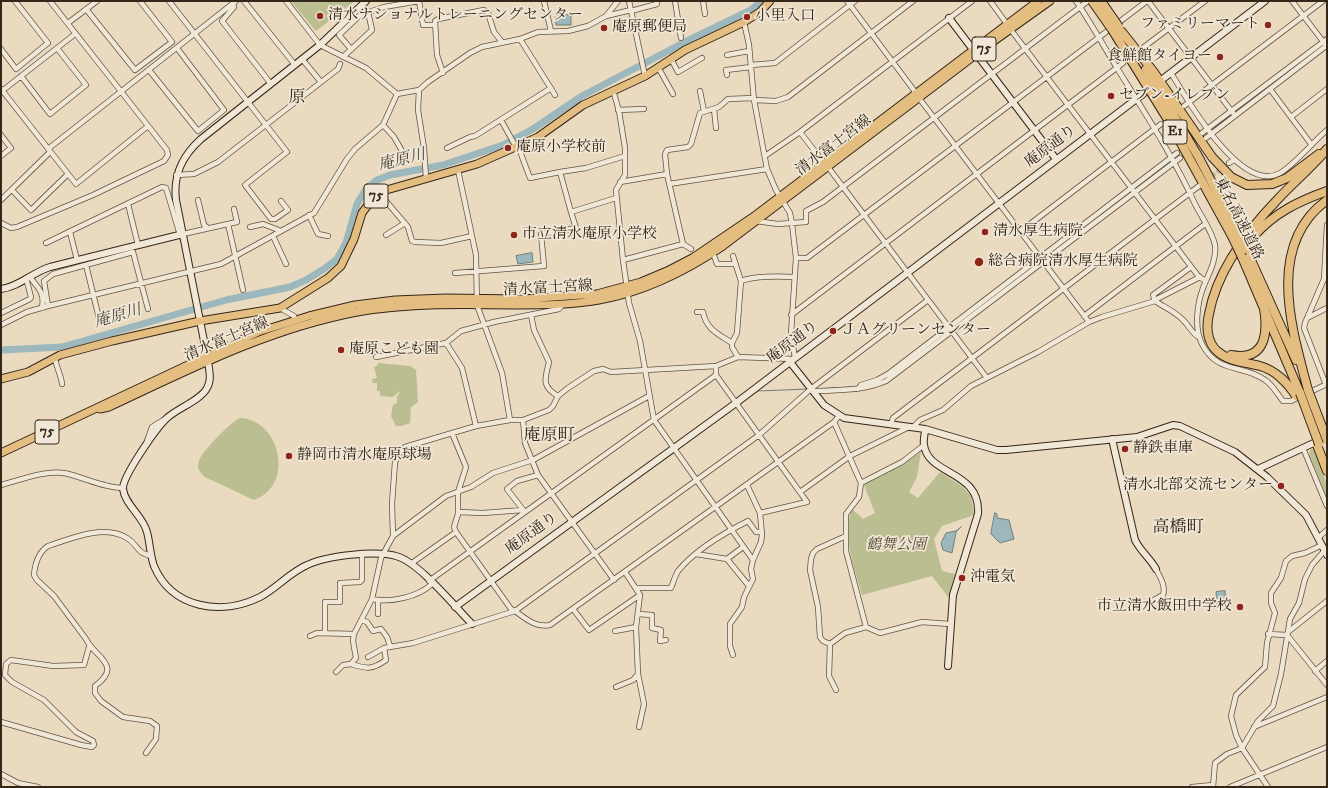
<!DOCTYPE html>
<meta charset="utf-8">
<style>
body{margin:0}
#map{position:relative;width:1328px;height:788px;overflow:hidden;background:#e9dac0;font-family:"IM FELL DW Pica",serif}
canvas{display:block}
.frame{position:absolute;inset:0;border:2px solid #342619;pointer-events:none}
</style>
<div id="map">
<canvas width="1328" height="788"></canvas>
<div class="frame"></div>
</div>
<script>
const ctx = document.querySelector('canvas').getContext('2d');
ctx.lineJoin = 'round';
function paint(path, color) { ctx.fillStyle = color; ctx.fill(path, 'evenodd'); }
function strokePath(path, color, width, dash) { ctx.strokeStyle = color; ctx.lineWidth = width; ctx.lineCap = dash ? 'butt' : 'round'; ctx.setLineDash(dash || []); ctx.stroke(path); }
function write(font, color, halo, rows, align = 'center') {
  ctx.font = font + ' "IM FELL DW Pica","Noto Serif JP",serif'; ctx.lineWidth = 3.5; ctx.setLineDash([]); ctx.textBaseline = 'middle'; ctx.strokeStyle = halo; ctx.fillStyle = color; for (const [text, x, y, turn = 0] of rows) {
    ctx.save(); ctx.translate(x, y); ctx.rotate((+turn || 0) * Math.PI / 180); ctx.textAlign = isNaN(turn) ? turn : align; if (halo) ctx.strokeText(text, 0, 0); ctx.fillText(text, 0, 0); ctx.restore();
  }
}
paint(new Path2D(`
 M291,1H355L316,31Z
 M378,363L410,366L416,370L418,402L411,407L410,423L402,426H396L391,416L393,405L397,403V397L401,390L393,397L380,396V391H377V383H373L372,379L377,378L374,367L378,365Z
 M240,418C281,420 295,486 254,500L205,477C200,473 196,467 199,461C201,452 232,421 240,418Z
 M1314,448L1327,485V499L1309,454L1310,450Z
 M921,451L917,477L909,492L918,498L940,472L963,487L971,496L974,515L942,526L934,539L942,571L955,574L949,598L932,576L862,595C855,570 841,534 852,509L863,519L875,513L864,485L903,465Z`), '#babe90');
const water = new Path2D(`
 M571,15V25H556L555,16Z
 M532,253L533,262L518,264L516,256Z
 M995,513L997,514V518L1009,520L1014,539L1000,543L991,534Z
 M961,527L956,532L952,553L943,550L941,543L946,533L956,531Z
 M1225,591L1226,606L1217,607L1216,592Z`);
paint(water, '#9cb8bc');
strokePath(water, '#727e7b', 1);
strokePath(new Path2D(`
 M1235,112L1318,49
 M1212,129L1232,114
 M1174,159L1178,156
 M1134,189L1172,161
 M1045,257L1132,191
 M814,389L852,387
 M740,404L758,391L808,389
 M677,450L736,407
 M609,499L675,452`), '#727e7b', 1);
strokePath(new Path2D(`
 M1,350L62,347L226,300L290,287L306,280L324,269L337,259L346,243L357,204L366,189L377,180L390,175L443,165L503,145L533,129L582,96L687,41L751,10L762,1`), '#9cb8bc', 7);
strokePath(new Path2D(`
 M1123,63L1139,50
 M1201,184L1229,163`), '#c5b69f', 4.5, [4.5, 2]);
const street = new Path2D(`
 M169,1L287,152L245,185L271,219H275L288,210L281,201
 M244,1L295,65
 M286,1L320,45L366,68L397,94
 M544,1L551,31
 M629,1L645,76
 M675,1L681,38
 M703,1L705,14
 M847,1L916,93
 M990,1L1007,24
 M1076,1C1091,23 1103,45 1117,68C1145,113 1173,156 1195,204C1201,216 1212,231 1215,245C1217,260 1208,275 1203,288C1197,304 1194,329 1202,344C1217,374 1243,364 1265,380C1273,385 1277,394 1283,401H1291L1299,397
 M1148,1L1233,113
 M1292,1L1325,44
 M233,3L234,7L222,21L271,84
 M86,9L135,70L172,42L140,1
 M631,11L657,4V1
 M606,16L631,10
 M744,22L749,45L754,100L767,169L776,190L790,213L792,224L796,258L791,334L795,358
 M68,23L97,1
 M1011,30L1199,277L1206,281
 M520,39L555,95
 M1144,47L1205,1
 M1,49L16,69L48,43L15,1
 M351,49L339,35L360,15L384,7L419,1L423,25H435
 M727,55L749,51
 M343,57L372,30L368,12
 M302,59L321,82
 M671,59L678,72L702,58
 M751,65L775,63L855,1
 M658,67L673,94
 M149,70L198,131L224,110L177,48
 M443,73L437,55L435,21L438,19L484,10L488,13L494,32L502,42
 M1171,73C1187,99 1241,195 1280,173C1293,166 1314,141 1327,130
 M727,75L726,70L751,67
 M21,76L50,114L86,85L57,48
 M1,89L76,184L148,126
 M1270,89L1311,144
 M419,90L418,110L424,148L426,178
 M613,90L619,111L625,148V175L616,190L623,260L629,303L640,341L654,420L753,560
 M2,91L75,34
 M700,91L704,111
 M919,98L1089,322
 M754,100L776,101L788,97L913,1
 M1184,106L1323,1
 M714,109L716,128
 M618,110L644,109
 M1291,117L1327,89
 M501,120L516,147
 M383,125L394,137L402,151
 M800,132L824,163
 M1202,133L1327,39
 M1,135L11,148L1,156
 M1206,138L1326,46
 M518,146L530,178L560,172L571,212
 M447,148L470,137L475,136L551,88
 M48,149L236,1
 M765,156L800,132L972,1
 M1229,163L1234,160
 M828,167L987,378
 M458,170L476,255L477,305L502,373L510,420
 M560,172L586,168L625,156
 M667,174L683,244
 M176,175L194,174L218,162L338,69L340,64
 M620,182L667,174L665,154L667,150L688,147L691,144L700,113L719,107L728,99L754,98
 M669,184L767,169
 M12,190L31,210L68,174
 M379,193L408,227L412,241L415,242L441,243L472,236
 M1,200L50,152
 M198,200L204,225L208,228
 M128,204L138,245
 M309,215L318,234L328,236
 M756,221L778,224L806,222V211L823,202L1088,1
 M1,223L11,228L17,227L93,195L164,161L168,155L167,150L50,1
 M228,224L243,290
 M250,227L263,224L281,231
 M1021,231L1161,124
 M70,232L77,260
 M183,234L237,222L234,209
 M386,235L405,223
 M273,236L286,264
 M46,243L162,187L166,188L180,235
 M713,253L717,264H734
 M733,256L741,281
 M796,258H807L1147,1
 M623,260L683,244L691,249
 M86,265L99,318
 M455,273L544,266L541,234L576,228L571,212L616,198
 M29,276C38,288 45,292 42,308
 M1155,300L1200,277
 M1155,301L1153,295L1191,267
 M48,306L44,281L53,274L133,252L148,309
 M280,308L294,316L295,320
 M697,312H703C706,329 718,334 732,343
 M1,313L30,299L31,297L26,278
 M531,315L534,330L549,362C545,379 541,386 558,396
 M791,315L1123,63
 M1084,316L1205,224
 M1307,318L1327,308
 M1,325L27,312L48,306L221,264L314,213L347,159L355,149L383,125L397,94L419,90L428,82L470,53L482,47L520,39L538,32L568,31L588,26L606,16L618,1
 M446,343L462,368L476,426
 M376,357L446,343L461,331L494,322L559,309L563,304
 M738,357L732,347V343L737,333L741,281C754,276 779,276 793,277
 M55,358C56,367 61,374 62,384
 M716,366V375L807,502L760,513
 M1326,385L1304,328L1305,323L1324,279L1327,225
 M858,389L861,385L877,380L888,374L1177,153
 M815,391C839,390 863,391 886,381L1180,158
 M1308,393L1327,384
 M523,420L525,443L538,475L614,580
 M834,422L861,483L859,497L846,514V551L866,627L880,633L922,622L950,624
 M891,424L893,418L1199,186
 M913,427L920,420L943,410L971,386L1038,352L1089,322L1102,317L1155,301C1164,307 1174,311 1182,319C1189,325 1191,333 1200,338
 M452,433L466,467L458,492V514L454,527L456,532
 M147,441L152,427L165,419
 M1303,448L1327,506
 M861,483L902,462L924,445
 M1,485C20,480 45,470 64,473C84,477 103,488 123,488
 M800,492L850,456L909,427
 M524,511L507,489L517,481L538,475
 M458,512L483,513L523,510
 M393,536L392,504L395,462L398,455L405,447L476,426L510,420H523L549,410L553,406L558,396L568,388L594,371L603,369L611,372L716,366L738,357L794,359
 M1318,538L1327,530
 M696,554L727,559L749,586
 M727,559L743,547
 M412,563L456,532L511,609L515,611L759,435L812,388L928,300
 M429,581L716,375
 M637,588H671C673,583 675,576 678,571C696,549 724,533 748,521L756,532H762
 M372,599C391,603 418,597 432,584
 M1143,606L1163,595C1166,586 1160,577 1156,569
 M573,609L589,630L640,595
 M378,614V600
 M638,614L652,615V628L661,630L660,641L666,640
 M361,620L367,622L373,631L381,629L387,637L390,646
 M636,627L638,674L644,704L639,727
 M615,631L636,627L640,595L625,572
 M1288,632L1327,601
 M325,633V602H340V583L360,582L362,580V555
 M1268,634L1287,635L1327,685
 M310,636L317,633L354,634L372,599L381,558L393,536L446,496L471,487L493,473L533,460L649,396
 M830,644L845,633L866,627
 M733,655L730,646V624L742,607L744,597L753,579L751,569L753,560L761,542L762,535L760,513L747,485
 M368,657L384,648
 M351,664C367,669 372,670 386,660L384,648L413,643L515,611C526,619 536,628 550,625L834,422L839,416
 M1315,671L1327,661
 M336,672L343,665L351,664L356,658L353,641L354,634
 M616,687L633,680L638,674
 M836,690L829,676L830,644L823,641L820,637L818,607L810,570L811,559L813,553L817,549L846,536
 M1,722L81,745L92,747L94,745L93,741L76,732L44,700L12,682L5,675L6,664L11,660L53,666L84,665L89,647
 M1254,727L1327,697
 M146,753L156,739L157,726L150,721L123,717L101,701L95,693V686C124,665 94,657 86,639L54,596L37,580L34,575C35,563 39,552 48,546C72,538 104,524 127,538C139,545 135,553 152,556
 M1,774L18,783L38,787
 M1192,787L1213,785
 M1213,787L1215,763L1227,754L1242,748L1258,721L1273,706L1281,674L1290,619L1299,603L1305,579L1312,565L1325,550
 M1230,787L1327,747
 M1268,787L1242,748L1236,735L1231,716L1236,695L1265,667L1267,643L1275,613L1271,603V593L1281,578L1286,561L1292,556L1305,553L1322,545`);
const secondary = new Path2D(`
 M366,1L320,45L201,139C182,156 173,175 176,200L208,361C209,370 212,380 207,388C201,400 178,408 167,418C157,427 122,477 123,489C125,505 143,516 147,532C150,543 150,555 154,566C172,609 222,616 260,597C277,588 289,573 307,565C326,556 375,550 396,556C419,562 454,606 472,624
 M949,18L1056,159
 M1164,78L1265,1
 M1,289C19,287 33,272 50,267L183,234
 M790,362L824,405L844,418L925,429L997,450H1006L1137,437L1173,425L1180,426L1235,452L1267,477L1306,515L1327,555
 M925,429C925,434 923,440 924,445C928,476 981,470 978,514L953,595L948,666
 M1112,439L1135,540C1141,552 1150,558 1156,569
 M1258,469L1320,440
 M455,607L736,403L1143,94`);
const primary = new Path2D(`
 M1,379L28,372L60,355L112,341L200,321L280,308L328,278L341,266L354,239L362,213L371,201L383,191L477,164L538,137L583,105L645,76L685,50L744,22L760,12L770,1
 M100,409L109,407C190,369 268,329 357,312C409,303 462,304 515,305C543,305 571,305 599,300C644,292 686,271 723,246L994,41L1050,1
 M1,453L258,332L309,316L355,305L395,300L446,298L523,299L597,294L641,282L667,271L694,257L753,217L1038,1`);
const highway = new Path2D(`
 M1113,31L1170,123L1232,236
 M1122,32L1153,71L1212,157L1231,177L1247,185L1272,184L1287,178L1319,154
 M1146,69L1198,156L1237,230
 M1254,236C1274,213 1299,201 1327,191
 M1246,249L1296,360
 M1242,257L1300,393
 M1231,355C1269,362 1268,328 1263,303
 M1308,390C1292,330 1265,245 1327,200
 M1296,396C1288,383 1275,370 1260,366C1245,362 1229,362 1217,351C1207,342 1206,327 1209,314C1217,270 1248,230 1278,199C1294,182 1312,167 1327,149
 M1317,445L1327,471`);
strokePath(street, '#615343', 6);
strokePath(secondary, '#342619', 8);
strokePath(primary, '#342619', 9);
strokePath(highway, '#342619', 10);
strokePath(street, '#f1e7d6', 4.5);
strokePath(secondary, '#f1e7d6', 6);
strokePath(primary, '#e4bd80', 7);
strokePath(highway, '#e4bd80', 8);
const highwayBridge = new Path2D(`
 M1092,1L1113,31
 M1101,1L1119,27
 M1237,230L1246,249
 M1232,236L1242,257
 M1308,390L1327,440
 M1300,393L1319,444`);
strokePath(highwayBridge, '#342619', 10, []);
strokePath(highwayBridge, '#e4bd80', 8);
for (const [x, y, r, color] of [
 [320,16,4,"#8f2418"],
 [747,17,4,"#8f2418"],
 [1268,25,4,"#8f2418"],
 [604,28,4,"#8f2418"],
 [1220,57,4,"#8f2418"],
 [1111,96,4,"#8f2418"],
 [508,148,4,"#8f2418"],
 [985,232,4,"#8f2418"],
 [514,235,4,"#8f2418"],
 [979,262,5,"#8f2418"],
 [833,331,4,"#8f2418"],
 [341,350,4,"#8f2418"],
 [1125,449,4,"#8f2418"],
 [289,456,4,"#8f2418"],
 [1281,486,4,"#8f2418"],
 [962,578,4,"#8f2418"],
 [1240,607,4,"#8f2418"]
]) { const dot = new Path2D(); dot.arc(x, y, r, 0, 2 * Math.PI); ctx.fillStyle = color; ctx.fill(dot); strokePath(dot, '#f1e7d6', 1.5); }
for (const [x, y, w] of [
 [984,49,24],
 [1175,132,24],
 [376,196,24],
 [47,432,24]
]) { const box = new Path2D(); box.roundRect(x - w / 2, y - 12, w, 24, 3); ctx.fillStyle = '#f1e7d6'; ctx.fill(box); strokePath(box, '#342619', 1); }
write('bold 14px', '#342619', null, [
 ["75",984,49],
 ["E1",1175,132],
 ["75",376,196],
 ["75",47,432]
]);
write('15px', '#342619', '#f1e7d6', [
 ["清水ナショナルトレーニングセンター",328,16],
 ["小里入口",755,17],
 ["ファミリーマート",1260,25,"right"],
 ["庵原郵便局",612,28],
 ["食鮮館タイヨー",1212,57,"right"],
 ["セブン-イレブン",1119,96],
 ["庵原小学校前",516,148],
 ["清水厚生病院",993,232],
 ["市立清水庵原小学校",522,235],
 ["総合病院清水厚生病院",988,262],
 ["ＪＡグリーンセンター",841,331],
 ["庵原こども園",349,350],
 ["静鉄車庫",1133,449],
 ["静岡市清水庵原球場",297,456],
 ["清水北部交流センター",1273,486,"right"],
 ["沖電気",970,578],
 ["市立清水飯田中学校",1232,607,"right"]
], 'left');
write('15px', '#342619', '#f1e7d6', [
 ["清水富士宮線",834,146,-37],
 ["庵原通り",1051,147,-37],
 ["東名高速道路",1238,219,63],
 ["清水富士宮線",548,289,-3],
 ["清水富士宮線",227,340,-23],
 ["庵原通り",793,343,-37],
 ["庵原通り",532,534,-36]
]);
write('italic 15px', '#564c37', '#f1e7d6', [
 ["鶴舞公園",896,546]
]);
write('italic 16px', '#4e4a42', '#f1e7d6', [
 ["庵原川",402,161,-14],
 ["庵原川",118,317,-16]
]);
write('17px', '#342619', '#f1e7d6', [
 ["原",297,98],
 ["庵原町",549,436],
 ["高橋町",1178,528]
]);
</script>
